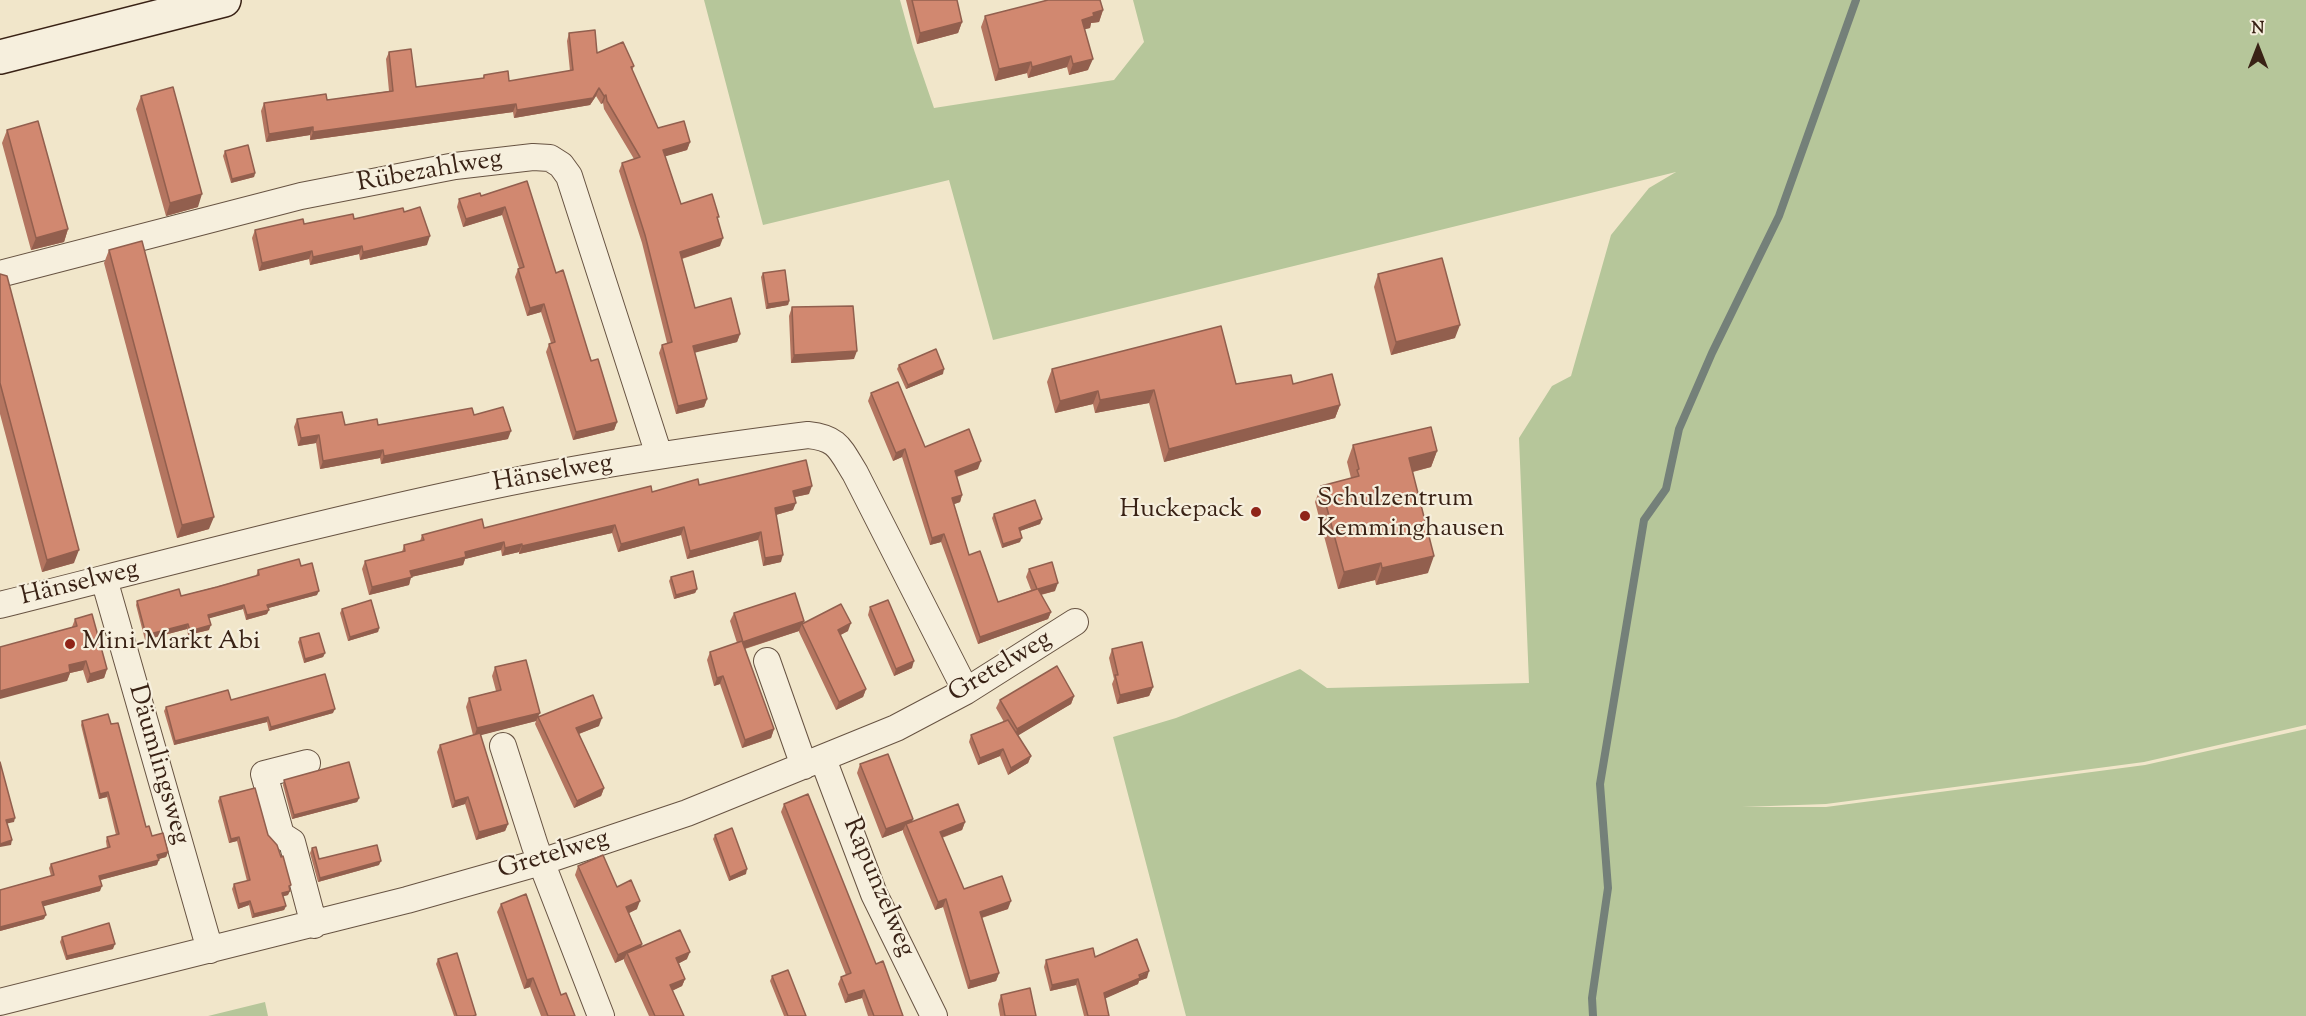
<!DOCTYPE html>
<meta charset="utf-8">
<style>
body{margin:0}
#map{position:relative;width:2306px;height:1016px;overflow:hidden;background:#f1e6ca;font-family:"Sorts Mill Goudy",serif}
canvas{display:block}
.north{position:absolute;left:2228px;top:18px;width:60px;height:60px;-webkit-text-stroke:4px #f6efdd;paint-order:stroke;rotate:0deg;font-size:16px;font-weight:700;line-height:24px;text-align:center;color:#392215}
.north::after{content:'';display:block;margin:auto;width:21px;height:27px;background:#392215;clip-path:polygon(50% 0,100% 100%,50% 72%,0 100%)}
</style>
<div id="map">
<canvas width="2306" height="1016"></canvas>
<div class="north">N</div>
</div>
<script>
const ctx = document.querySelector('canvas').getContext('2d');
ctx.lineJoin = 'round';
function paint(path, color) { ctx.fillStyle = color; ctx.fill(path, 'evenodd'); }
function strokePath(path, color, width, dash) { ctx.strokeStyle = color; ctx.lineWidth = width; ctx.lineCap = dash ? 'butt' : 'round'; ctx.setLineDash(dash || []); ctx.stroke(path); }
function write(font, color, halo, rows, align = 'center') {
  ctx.font = font + ' "Sorts Mill Goudy",serif'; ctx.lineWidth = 4.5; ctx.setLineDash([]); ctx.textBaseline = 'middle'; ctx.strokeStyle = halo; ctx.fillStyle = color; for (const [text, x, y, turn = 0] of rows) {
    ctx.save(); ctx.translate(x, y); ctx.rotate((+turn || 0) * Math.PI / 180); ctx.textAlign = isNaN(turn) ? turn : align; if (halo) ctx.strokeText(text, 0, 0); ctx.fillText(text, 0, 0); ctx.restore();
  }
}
paint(new Path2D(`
 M704,0H900L913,47L934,108L1114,80L1144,42L1133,0H2306V725L2144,762L1826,804L1742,807H1826L2145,765L2306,729V1016H1186L1113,737L1176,718L1300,669L1327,688L1529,683L1519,438L1552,386L1571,376L1611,235L1649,188L1676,172L993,340L949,180L763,225Z
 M265,1002L268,1016H208Z`), '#b6c69a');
strokePath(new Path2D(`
 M1593,1016L1592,998L1608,888L1600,784L1644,520L1666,489L1679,429L1712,353L1779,216L1856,0`), '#748079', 8);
const street = new Path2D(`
 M0,274L301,196L455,166L533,157L550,158L561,165L569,176L659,455
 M104,579L210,950
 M0,605C159,565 317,523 477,489C586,465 697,449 808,435C838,438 840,449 855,473L966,691
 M767,661L804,766
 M503,746L535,846L601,1016
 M823,759L874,894L934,1016
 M307,763L264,774L281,835L292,842L314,925
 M0,1002L407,900L541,862L687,813L896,728L966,691L1075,622`);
const secondary = new Path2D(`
 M0,57L224,0`);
strokePath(street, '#675342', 28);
strokePath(secondary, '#392215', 36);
strokePath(street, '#f6efdd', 26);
strokePath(secondary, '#f6efdd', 33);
paint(new Path2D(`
 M906,0H957L962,22L958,33L917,44Z
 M1103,10L1099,22L1091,23L1090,28L1084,29L1088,70L1069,75L1067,67L1028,78L1027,73L995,81L981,27L985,16Z
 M569,33L597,53L634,66L632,71L658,128L690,142L687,150L665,156L681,204L718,220L720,246L682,259L695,308L740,334L737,342L694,352L707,399L704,407L676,414L659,353L662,345L667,343L642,243L619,171L622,163L634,159L604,109L603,103L601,104L596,96L590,105L514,118L513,112L310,140V135L266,142L261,111L264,103L327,100L389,91L386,59L389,52L416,87L483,78L484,75L509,81L570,71L567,41Z
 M141,96L198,207L166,216L136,109Z
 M7,130L68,229L64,242L31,250L2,143Z
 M225,151L255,173L254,177L231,183L223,156Z
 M527,181L556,273L617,422L614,430L573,440L546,352L549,344L551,343L541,312L527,316L515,277L518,269L519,268L502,215L463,227L457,207L459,199L481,196Z
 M404,212L427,245L360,260L359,254L310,265L309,259L259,271L252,238L255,230L304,224L354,219Z
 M109,250L209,529L177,538L104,263Z
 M763,273L789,301L788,305L766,309L761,277Z
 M0,274L74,563L42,572L0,414Z
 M1378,274L1455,338L1391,355L1374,287Z
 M792,307L854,359L791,363L789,316Z
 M899,365L943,374L906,389L897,369Z
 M1052,369L1236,384H1293L1340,405L1335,418L1164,462L1149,403L1095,413L1093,404L1055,413L1047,382Z
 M871,393L925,447L978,469L957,477L962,495L960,502L954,504L969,555L998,602L1031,590L1026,577L1029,569L1055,591L1041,595L1051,612L1048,619L978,644L941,542L930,545L902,457L893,461L868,401Z
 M474,415L508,439L381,464L380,458L320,469L316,443L298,446L294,427L297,419L345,425H378Z
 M1353,445L1437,451L1431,467L1413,472L1428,573L1376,585L1375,580L1338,589L1315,502L1321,486L1351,478L1347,462Z
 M699,485L809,494L795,497L793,510L776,515L781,562L763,566L758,540L687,559L681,535L618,552L612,533L519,554V552L502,556L501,550L465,559L463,565L411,577L409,585L369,595L362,569L365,561L402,552L404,545L420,541L422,535L484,528L652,492Z
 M994,514L1042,519L1040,524L1020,531V542L1002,548L992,518Z
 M301,566L317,595L268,608L267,614L246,620L243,609L209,618V630L188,635L187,629L145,640L136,605L137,601L181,596L256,576L258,570Z
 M671,577L697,589L695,593L674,599L669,581Z
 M870,607L912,668L894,676L868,615Z
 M342,609L379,628L378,632L348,641L340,613Z
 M734,613L804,621L803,623L848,631L840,635L866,689L863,697L836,710L799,632V631L745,649L774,729L771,738L742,748L720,684L714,686L707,660L710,652L737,643L730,621Z
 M75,619L107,669L104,678L87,683L83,670L70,673L67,681L72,627Z
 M300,638L325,653L323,657L304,663L298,642Z
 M1112,649L1153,687L1149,696L1117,704L1112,684L1114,679L1109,658Z
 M495,667L538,716L599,726L579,734L604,788L601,796L574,808L535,724L536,721L480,735L508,824L505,831L476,840L465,804L452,808L437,752L440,745L473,735L466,707L469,698L496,691L492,676Z
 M1074,696L1071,704L1018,735L1031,756L1028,763L1008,775L1000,756L978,765L969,742L971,735L1004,722L996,708L1000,700Z
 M231,700L333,713L269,731L267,722L174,745L164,711L166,707Z
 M82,721L111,724L146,827L152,836L168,852L166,857L158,859L157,865L100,880V891L43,906L44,919L0,931V890L51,876L49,868L51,864L107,848L106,841L107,837L116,835L107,797L99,799L81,725Z
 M860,764L913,819L912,821L965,822L962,830L942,838L964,889L1008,909L982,918L999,973L996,981L968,989L943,907L935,910L903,832V830L882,838L857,773Z
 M284,780L359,798L357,802L292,819L283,785Z
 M220,797L268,835L289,889L288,895L283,896L286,906L284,910L252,918L249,905L238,909L232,889L234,884L247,881L237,841L229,843L218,801Z
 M784,804L903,1016H868L862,998L845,1003L838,984L841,977L846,975L781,812Z
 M715,835L746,874L729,881L713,839Z
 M312,848L319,859L379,865L318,882L310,853Z
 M578,866L617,887L637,909L629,913L642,944L641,947L687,959L679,963L685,979L682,986L672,991L684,1016H649L624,961V959L615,963L575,875Z
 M501,904L561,995L575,1016H541L530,987L524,989L497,912Z
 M62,937L113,949L66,960L60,942Z
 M1095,957L1147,978L1139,981L1138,984L1105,998L1109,1016H1084L1076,985L1050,991L1044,967L1046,960Z
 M438,959L475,1016H454L436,964Z
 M772,976L806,1016H784L770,981Z
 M1001,995L1036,1016H1000L998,1004Z`), '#b47560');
paint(new Path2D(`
 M1103,10L1099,22L1091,23L1090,28L1078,31L1082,20L1093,13Z
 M962,22L958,33L917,44L920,33Z
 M1071,56L1067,67L1028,78L1032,67Z
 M1093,59L1088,70L1069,75L1073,64Z
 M1031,62L1027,73L995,81L999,69Z
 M599,88L596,96L590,105L514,118L517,110Z
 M606,95L603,103L601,104L604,96Z
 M516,104L513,112L310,140L313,132Z
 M313,127L310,135L266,142L269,134Z
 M690,142L687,150L660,158L663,150Z
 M255,173L254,177L231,183L232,179Z
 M202,194L198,207L166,216L170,203Z
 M505,207L502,215L463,227L466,219Z
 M68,229L64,242L31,250L36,238Z
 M430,236L427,245L360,260L363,252Z
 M723,238L720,246L677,260L680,252Z
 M362,246L359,254L310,265L313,257Z
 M312,251L309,259L259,271L262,263Z
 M789,301L788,305L766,309L768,304Z
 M544,304L541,312L527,316L530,308Z
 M1460,325L1455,338L1391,355L1396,342Z
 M740,334L737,342L690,354L693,346Z
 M857,351L854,359L791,363L794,355Z
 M944,369L943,374L906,389L908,385Z
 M1154,390L1149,403L1095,413L1100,400Z
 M1098,391L1093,404L1055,413L1060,401Z
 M707,399L704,407L676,414L678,406Z
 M1340,405L1335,418L1164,462L1169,449Z
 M617,422L614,430L573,440L576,432Z
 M511,431L508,439L381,464L384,456Z
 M319,435L316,443L298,446L301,438Z
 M905,449L902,457L893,461L896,453Z
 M383,450L380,458L320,469L323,461Z
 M1437,451L1431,467L1403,474L1409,458Z
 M981,461L978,469L952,478L955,471Z
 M812,486L809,494L790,498L793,491Z
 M962,495L960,502L949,506L952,498Z
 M796,503L793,510L772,516L775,508Z
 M214,517L209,529L177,538L182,525Z
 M1042,519L1040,524L1017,532L1019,528Z
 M615,525L612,533L519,554L522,546Z
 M684,527L681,535L618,552L621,544Z
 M761,532L758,540L687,559L690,551Z
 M944,534L941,542L930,545L932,538Z
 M1022,538L1020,542L1002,548L1003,544Z
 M504,542L501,550L465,559L463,565L411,577L409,585L369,595L372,587L410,571L465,552Z
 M522,544L519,552L502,556L505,548Z
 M79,550L74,563L42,572L47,560Z
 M783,555L781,562L763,566L765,558Z
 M1434,556L1428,573L1376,585L1382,568Z
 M1381,563L1375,580L1338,589L1344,572Z
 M1058,583L1055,591L1035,596L1038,589Z
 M697,589L695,593L674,599L676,595Z
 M319,591L317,595L265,609L267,605Z
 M244,605L243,609L207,619L208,615Z
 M269,610L267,614L246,620L247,615Z
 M1051,612L1048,619L978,644L980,637Z
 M804,621L802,625V624L799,631L740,650L743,642Z
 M851,623L848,631L835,638L838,630Z
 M188,624L187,629L145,640L146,635Z
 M211,625L209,630L188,635L190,631Z
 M379,628L378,632L348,641L350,637Z
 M325,653L323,657L304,663L305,659Z
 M86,661L83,670L70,673L67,681L0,699V691L69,665Z
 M914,661L912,668L894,676L896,669Z
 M107,669L104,678L87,683L90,674Z
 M723,676L720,684L714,686L717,678Z
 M1153,687L1149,696L1117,704L1120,695Z
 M866,689L863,697L836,710L839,702Z
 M1074,696L1071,704L1014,738L1017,729Z
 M335,709L333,713L269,731L271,727Z
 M540,713L536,721L474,737L477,728Z
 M268,717L267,722L174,745L175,741Z
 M602,718L599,726L573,736L576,728Z
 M774,729L771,738L742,748L745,740Z
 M1003,749L1000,756L978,765L980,758Z
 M1031,756L1028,763L1008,775L1011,768Z
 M604,788L601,796L574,808L577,801Z
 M108,792L107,797L99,799L100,794Z
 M468,797L465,804L452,808L455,801Z
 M359,798L357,802L292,819L294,815Z
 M15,818L14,822L5,824L6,820Z
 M913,819L910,828L906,824L903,830L882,838L886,829Z
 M965,822L962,830L937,839L940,832Z
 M508,824L505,831L476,840L479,832Z
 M239,837L237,841L229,843L231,839Z
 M12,840L11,845L0,847V844Z
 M168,852L166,857L156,860L157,855Z
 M159,860L157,865L97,881L99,876Z
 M381,861L379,865L318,882L320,878Z
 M747,869L746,874L729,881L730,877Z
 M102,886L100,891L41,907L42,902Z
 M290,891L288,895L281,897L282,893Z
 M946,899L943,907L935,910L938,902Z
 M250,901L249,905L238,909L239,904Z
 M640,901L637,909L623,916L626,907Z
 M1011,901L1008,909L977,919L980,912Z
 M286,906L284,910L252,918L254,914Z
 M46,915L44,919L0,931V927Z
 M115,944L113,949L66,960L67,956Z
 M642,944L639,952L627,953L624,959L615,963L618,955Z
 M690,952L687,959L674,966L676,958Z
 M1149,971L1147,978L1139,981L1138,984L1102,1000L1104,993Z
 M999,973L996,981L968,989L970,981Z
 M533,978L530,987L524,989L527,980Z
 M685,979L682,986L667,993L670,985Z
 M1078,979L1076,985L1050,991L1052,985Z
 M864,990L862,998L845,1003L848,995Z`), '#925f4e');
const building = new Path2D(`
 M912,0H957L962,22L920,33Z
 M1048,0H1100L1103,10L1093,13L1094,16L1082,20L1093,59L1073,64L1071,56L1032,67L1031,62L999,69L985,16Z
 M595,30L597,53L623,42L634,66L631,67L658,128L684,121L690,142L663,150L681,204L712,194L719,217H717L723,238L680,252L695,308L731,298L740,334L693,346L707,399L678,406L662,345L672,342L645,235L622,163L640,157L607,101L606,95L604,96L599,88L593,98L517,110L516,104L313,132V127L269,134L264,103L326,94L327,100L393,91L389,52L411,49L416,87L484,78V75L508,71L509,81L573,70L569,33Z
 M173,87L202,194L170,203L141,96Z
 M38,121L68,229L36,238L7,130Z
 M248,145L255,173L232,179L225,151Z
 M527,181L556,273L563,270L591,361L598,359L617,422L576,432L549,344L555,342L544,304L530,308L518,269L524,267L505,207L466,219L459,199L480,193L481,196Z
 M420,207L430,236L363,252L362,246L313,257L312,251L262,263L255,230L303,219L304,224L353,214L354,219L403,208L404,212Z
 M142,241L214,517L182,525L109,250Z
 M1442,258L1460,325L1396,342L1378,274Z
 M785,270L789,301L768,304L763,273Z
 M0,274L7,276L79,550L47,560L0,383Z
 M853,306L857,351L794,355L792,307Z
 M1221,326L1236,384L1291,375L1293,384L1332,374L1340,405L1169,449L1154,390L1100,400L1098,391L1060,401L1052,369Z
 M936,349L944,369L908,385L899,365Z
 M898,382L925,447L969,429L981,461L955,471L962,495L952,498L969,555L980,551L998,602L1037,589L1029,569L1052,562L1058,583L1038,589L1051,612L980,637L944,534L932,538L905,449L896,453L871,393Z
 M503,407L511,431L384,456L383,450L323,461L319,435L301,438L297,419L342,412L345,425L377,419L378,425L472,408L474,415Z
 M1431,427L1437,451L1409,458L1434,556L1382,568L1381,563L1344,572L1321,486L1359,476L1357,470L1359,469L1353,445Z
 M806,460L812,486L793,491L796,503L775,508L783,555L765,558L761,532L690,551L684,527L621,544L615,525L522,546V544L505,548L504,542L465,552L466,557L410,571L412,577L372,587L365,561L405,551L404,545L424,540L422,535L482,519L484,528L651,486L652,492L698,479L699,485Z
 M1035,500L1042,519L1019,528L1022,538L1003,544L994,514Z
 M299,559L301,566L312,563L319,591L267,605L269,610L247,615L244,605L208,615L211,625L190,631L188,624L146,635L137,601L179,589L181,596L217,587L259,575L258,570Z
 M693,571L697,589L676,595L671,577Z
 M795,593L804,621L743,642L734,613Z
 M371,600L379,628L350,637L342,609Z
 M888,600L914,661L896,669L870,607Z
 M841,604L851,623L838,630L866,689L839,702L802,624Z
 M92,614L107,669L90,674L86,661L69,665L70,672L0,691V647L77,626L75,619Z
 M319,633L325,653L305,659L300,638Z
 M742,641L774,729L745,740L723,676L717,678L710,652Z
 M1142,642L1153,687L1120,695L1115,675H1118L1112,649Z
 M526,660L540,713L477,728L469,698L501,690L495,667Z
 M1057,666L1074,696L1017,729L1000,700Z
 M325,674L335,709L271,727L268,717L175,741L166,707L228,690L231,700Z
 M593,695L602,718L576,728L604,788L577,801L538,717Z
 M108,714L111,724L118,723L146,827L149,826L152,836L163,833L168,852L157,855L159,860L99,876L102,886L42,902L46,915L0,927V890L54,875L51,864L110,847L107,837L119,834L108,792L100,794L82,721Z
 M1008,720L1031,756L1011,768L1003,749L980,758L971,735Z
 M480,733L508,824L479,832L468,797L455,801L440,745Z
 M888,754L913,819L886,829L860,764Z
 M0,762L15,818L6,820L12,840L0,844Z
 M349,762L359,798L294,815L284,780Z
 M255,788L268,835L277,845L281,857L283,856L291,885L289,886L290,891L282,893L286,906L254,914L250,901L239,904L234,884L250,880L239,837L231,839L220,797Z
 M808,794L876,964L883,961L903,1016H874L864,990L848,995L841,977L851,973L784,804Z
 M958,804L965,822L940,832L964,889L1002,876L1011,901L980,912L999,973L970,981L946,899L938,902L906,824Z
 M732,828L747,869L730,877L715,835Z
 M377,845L381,861L320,878L312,848L316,847L319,859Z
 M603,855L617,887L631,880L640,901L626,907L642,944L618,955L578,866Z
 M526,894L561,995L566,993L575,1016H548L533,978L527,980L501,904Z
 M109,923L115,944L67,956L62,937Z
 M680,930L690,952L676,958L685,979L670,985L684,1016H655L627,953Z
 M1137,939L1149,971L1139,975L1140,978L1104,993L1109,1016H1088L1078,979L1052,985L1046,960L1093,948L1095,957Z
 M457,953L476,1015L473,1016H457L438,959Z
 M788,970L806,1016H788L772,976Z
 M1030,988L1036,1016H1005L1001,995Z`);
paint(building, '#d18870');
strokePath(building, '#925f4e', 1.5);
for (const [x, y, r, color] of [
 [1256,512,6,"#8f2418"],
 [1305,516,6,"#8f2418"],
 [70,644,6,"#8f2418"]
]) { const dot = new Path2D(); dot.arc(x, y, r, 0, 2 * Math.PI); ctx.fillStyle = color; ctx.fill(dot); strokePath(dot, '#f6efdd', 2); }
write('26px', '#392215', '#f6efdd', [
 ["Rübezahlweg",430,173,-10],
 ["Hänselweg",553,475,-10],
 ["Hänselweg",80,585,-14],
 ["Gretelweg",1001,668,-31],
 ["Däumlingsweg",157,765,74],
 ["Gretelweg",554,856,-17],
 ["Rapunzelweg",877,888,67]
]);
write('26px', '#392215', '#f6efdd', [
 ["Schulzentrum",1317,501],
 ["Kemminghausen",1317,531],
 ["Huckepack",1244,512,"right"],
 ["Mini-Markt Abi",82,644]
], 'left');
</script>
